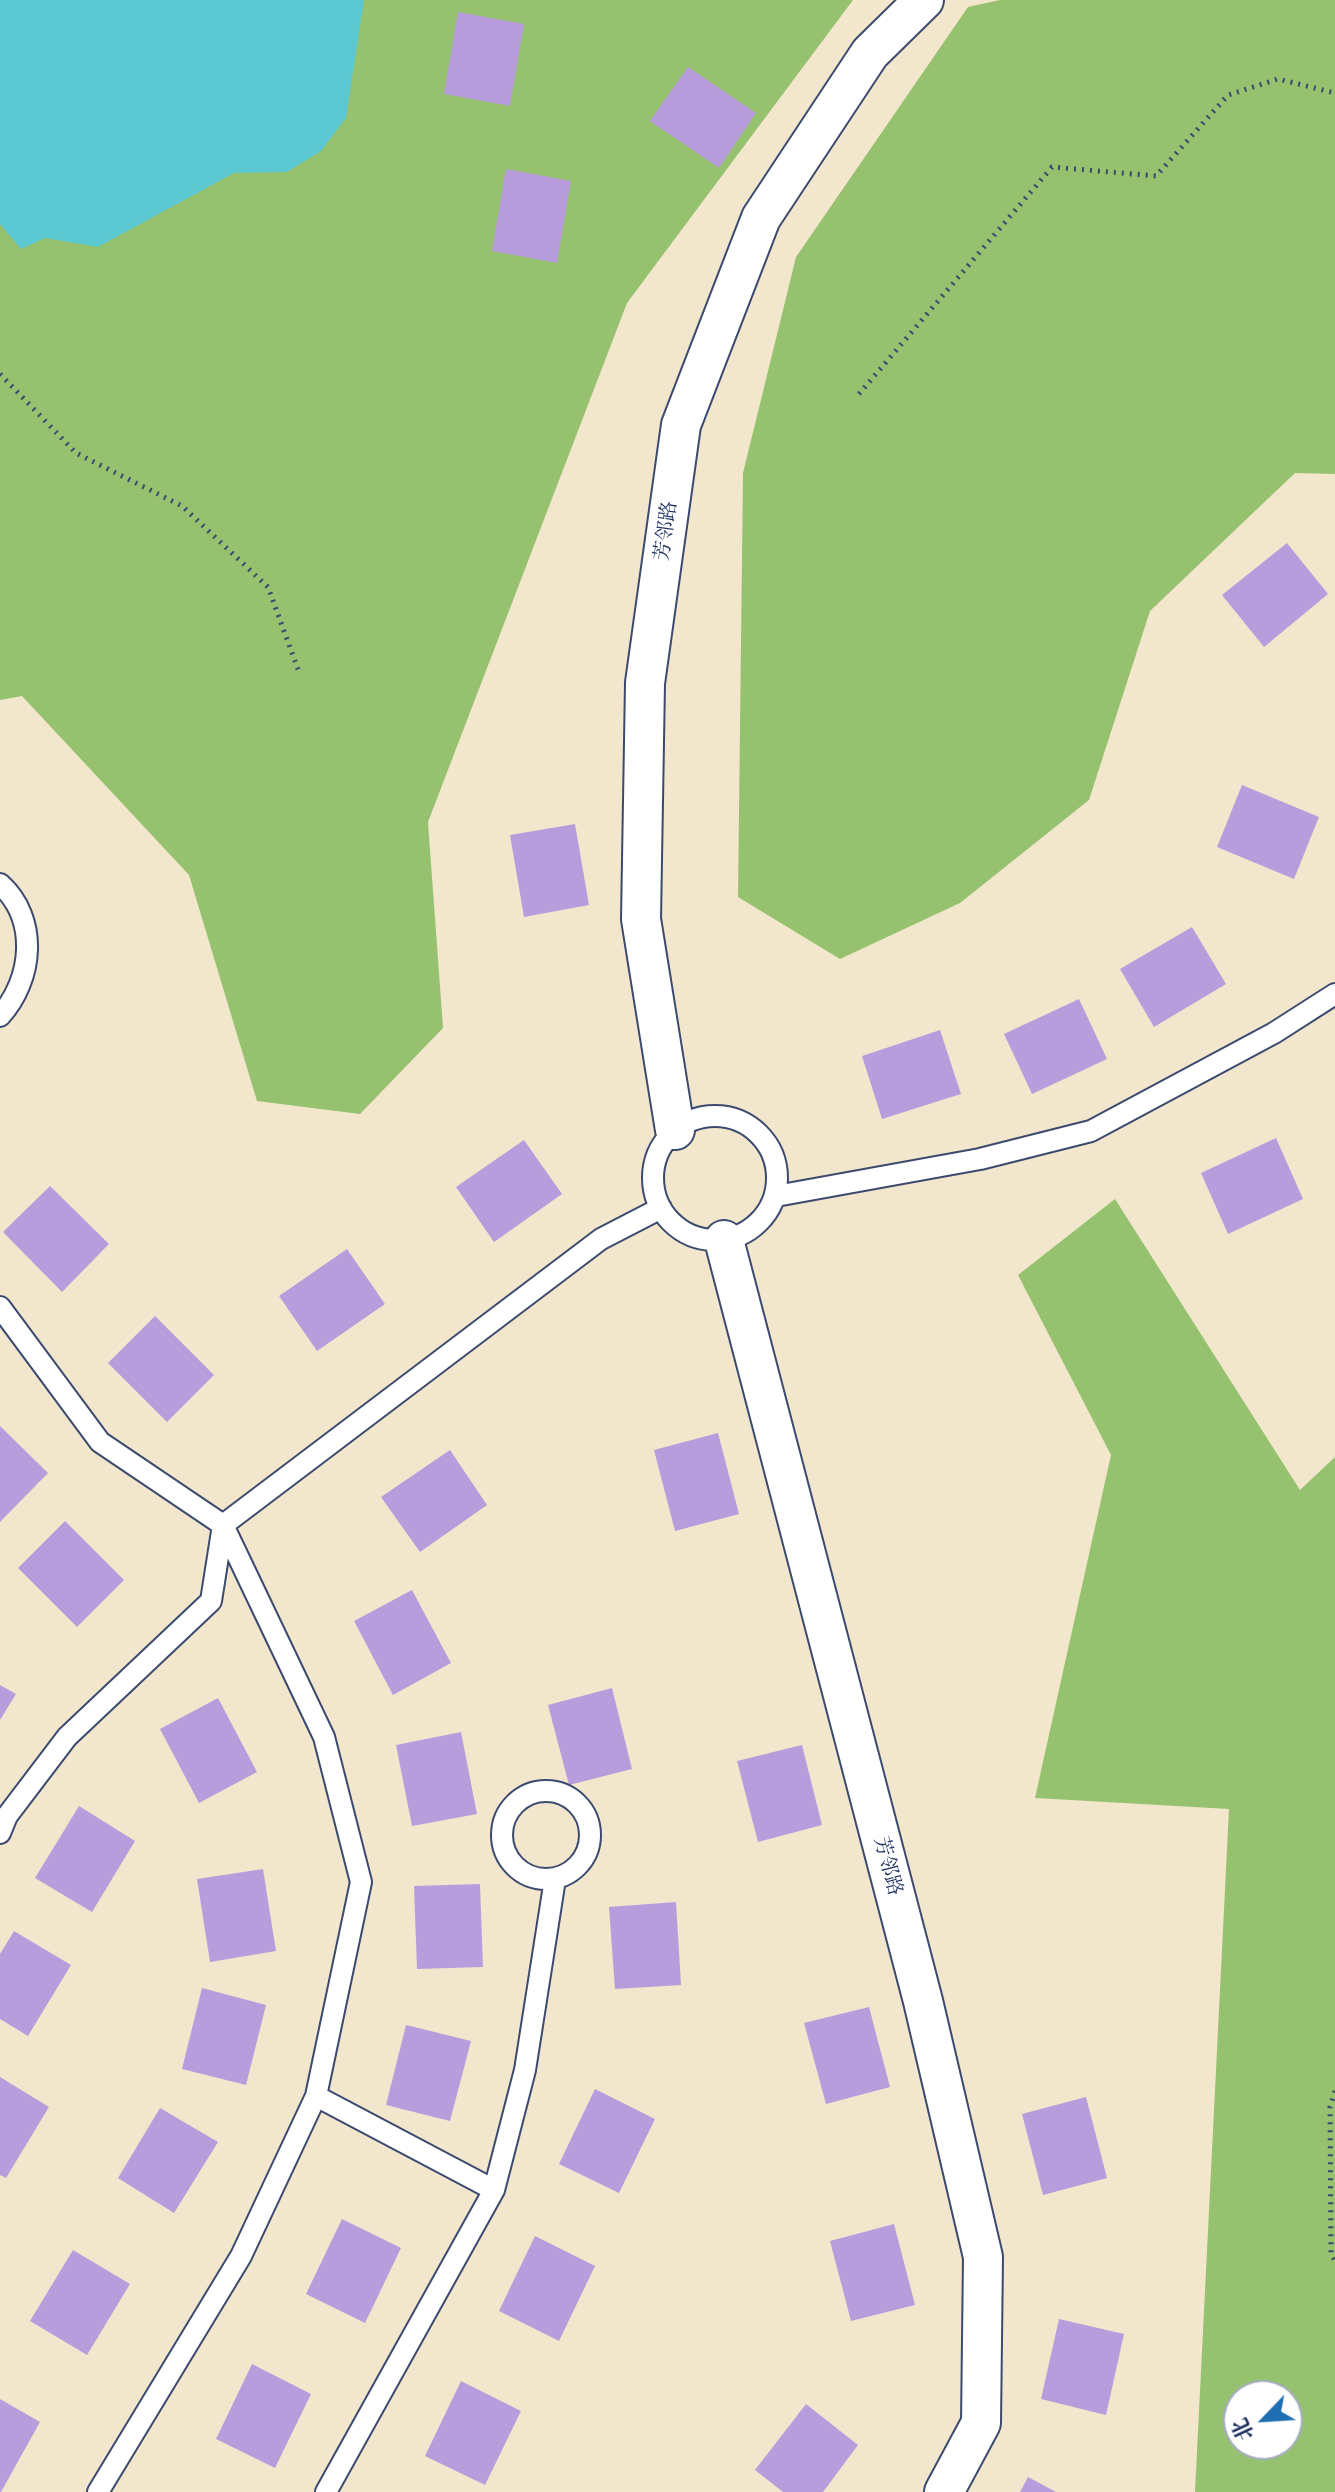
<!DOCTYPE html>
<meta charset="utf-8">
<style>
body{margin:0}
#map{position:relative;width:1335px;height:2492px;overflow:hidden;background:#f2e6cc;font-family:"Libre Caslon Text","Noto Serif SC",serif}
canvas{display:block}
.north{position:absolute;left:1223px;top:2380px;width:80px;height:80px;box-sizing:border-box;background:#fff;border:2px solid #a4acbf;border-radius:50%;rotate:245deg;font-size:22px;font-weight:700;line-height:32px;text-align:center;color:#1b2f5e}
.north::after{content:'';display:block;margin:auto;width:28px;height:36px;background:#1f6fb2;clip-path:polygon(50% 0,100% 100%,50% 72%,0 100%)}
</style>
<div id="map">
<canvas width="1335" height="2492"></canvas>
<div class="north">北</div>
</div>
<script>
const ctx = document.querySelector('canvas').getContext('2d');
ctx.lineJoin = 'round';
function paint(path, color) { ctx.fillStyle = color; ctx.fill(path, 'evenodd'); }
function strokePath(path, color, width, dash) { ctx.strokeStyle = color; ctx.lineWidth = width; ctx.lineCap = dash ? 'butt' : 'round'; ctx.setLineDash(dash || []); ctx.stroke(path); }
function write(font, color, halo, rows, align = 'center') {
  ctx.font = font + ' "Libre Caslon Text","Noto Serif SC",serif'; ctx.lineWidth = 8; ctx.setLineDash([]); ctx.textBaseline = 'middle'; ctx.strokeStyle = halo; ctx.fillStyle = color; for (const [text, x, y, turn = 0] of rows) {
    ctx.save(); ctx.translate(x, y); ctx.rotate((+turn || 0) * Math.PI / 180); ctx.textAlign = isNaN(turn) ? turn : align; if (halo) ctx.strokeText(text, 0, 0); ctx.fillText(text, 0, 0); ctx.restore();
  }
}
paint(new Path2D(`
 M0,0H853L627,303L428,822L443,1028L360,1114L257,1101L189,875L22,696L0,700Z
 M1000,0H1335V474L1295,473L1150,611L1089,800L960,903L840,959L738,897L743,473L796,257L968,7Z
 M1115,1199L1300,1490L1335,1457V2492H1195L1229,1809L1035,1798L1111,1455L1018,1275ZM1239,2396H1287V2444H1239Z`), '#96c270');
paint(new Path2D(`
 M0,0H364L346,118L321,151L287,172L234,173L98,247L45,238L21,249L0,224Z`), '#5bc8d2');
paint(new Path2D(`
 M458,12L524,24L510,106L444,94Z
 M688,67L756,113L719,168L650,121Z
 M506,169L571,181L557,263L492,251Z
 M1287,543L1328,594L1264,647L1222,595Z
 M1242,785L1319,817L1294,879L1217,847Z
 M575,824L589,905L524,917L510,835Z
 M1192,927L1226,984L1154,1027L1120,969Z
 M1079,999L1107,1059L1032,1094L1004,1034Z
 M940,1030L961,1094L882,1119L862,1056Z
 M1276,1138L1303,1199L1228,1234L1201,1173Z
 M524,1140L562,1194L494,1242L456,1187Z
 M50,1186L109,1244L62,1292L3,1232Z
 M347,1249L385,1304L317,1351L279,1296Z
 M155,1316L214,1375L167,1422L108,1363Z
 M0,1426L48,1473L0,1522Z
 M718,1433L739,1514L675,1531L654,1450Z
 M450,1450L487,1505L420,1552L381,1497Z
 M65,1521L124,1580L77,1627L18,1568Z
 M412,1590L451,1663L393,1695L354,1621Z
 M0,1685L16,1694L0,1720Z
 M612,1688L632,1769L569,1785L548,1705Z
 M218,1698L257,1772L199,1803L160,1729Z
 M461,1732L477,1814L412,1826L396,1745Z
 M802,1745L822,1825L758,1842L737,1761Z
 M79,1806L135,1841L92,1912L35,1878Z
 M263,1869L276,1951L210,1962L197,1879Z
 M480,1884L483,1967L417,1969L414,1886Z
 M676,1902L681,1985L615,1989L609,1907Z
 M14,1931L71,1965L28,2036L0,2019V1954Z
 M202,1988L266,2005L246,2085L182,2069Z
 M869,2007L890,2087L826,2104L804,2023Z
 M406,2025L471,2041L450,2121L386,2105Z
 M0,2077L49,2107L6,2178L0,2175Z
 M595,2089L655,2119L619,2193L559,2164Z
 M1086,2097L1107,2178L1043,2195L1022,2114Z
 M160,2108L218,2142L174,2213L118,2178Z
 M342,2219L401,2248L365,2323L306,2294Z
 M894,2224L915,2305L851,2321L830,2241Z
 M535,2236L595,2266L559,2341L499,2311Z
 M73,2250L130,2284L87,2355L30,2321Z
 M1059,2319L1124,2334L1106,2415L1041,2399Z
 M252,2364L311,2394L275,2468L216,2439Z
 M461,2381L521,2411L485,2485L425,2456Z
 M0,2399L40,2422L1,2492H0Z
 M806,2404L858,2445L823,2492H783L755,2470Z
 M1028,2477L1056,2492H1020Z`), '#b89ddd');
const service = new Path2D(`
 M0,884C39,919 33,980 0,1016
 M653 1178a62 62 0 1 1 124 0a62 62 0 1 1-124 0Z
 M776,1196L980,1159L1091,1131L1274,1033L1335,994
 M0,1307L100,1442L223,1525L211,1601L67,1737L7,1816L0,1833
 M502 1835a44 44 0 1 1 88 0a44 44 0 1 1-88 0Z
 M316,2096L494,2190
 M98,2492L241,2256L316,2096L361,1882L324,1737L223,1525L601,1239L661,1208
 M326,2492L494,2190L525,2070L555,1879`);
const minor = new Path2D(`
 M675,1130L641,919L645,683L681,425L761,218L870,53L924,0
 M724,1240L923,2001L983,2257L981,2423L944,2492`);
strokePath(service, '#3b4a6e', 24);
strokePath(minor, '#3b4a6e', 42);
strokePath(new Path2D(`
 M0,374L76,453L182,506L268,587L299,672
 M859,394L1052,167L1156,176L1228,95L1278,79L1335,93
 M1335,2091L1330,2107L1331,2253L1335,2261`), '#3b4a6e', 5, [2, 6]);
strokePath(service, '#fff', 20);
strokePath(minor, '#fff', 38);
write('20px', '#1b2f5e', '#fff', [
 ["芳邻路",666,531,-82],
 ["芳邻路",888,1866,75]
]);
</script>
